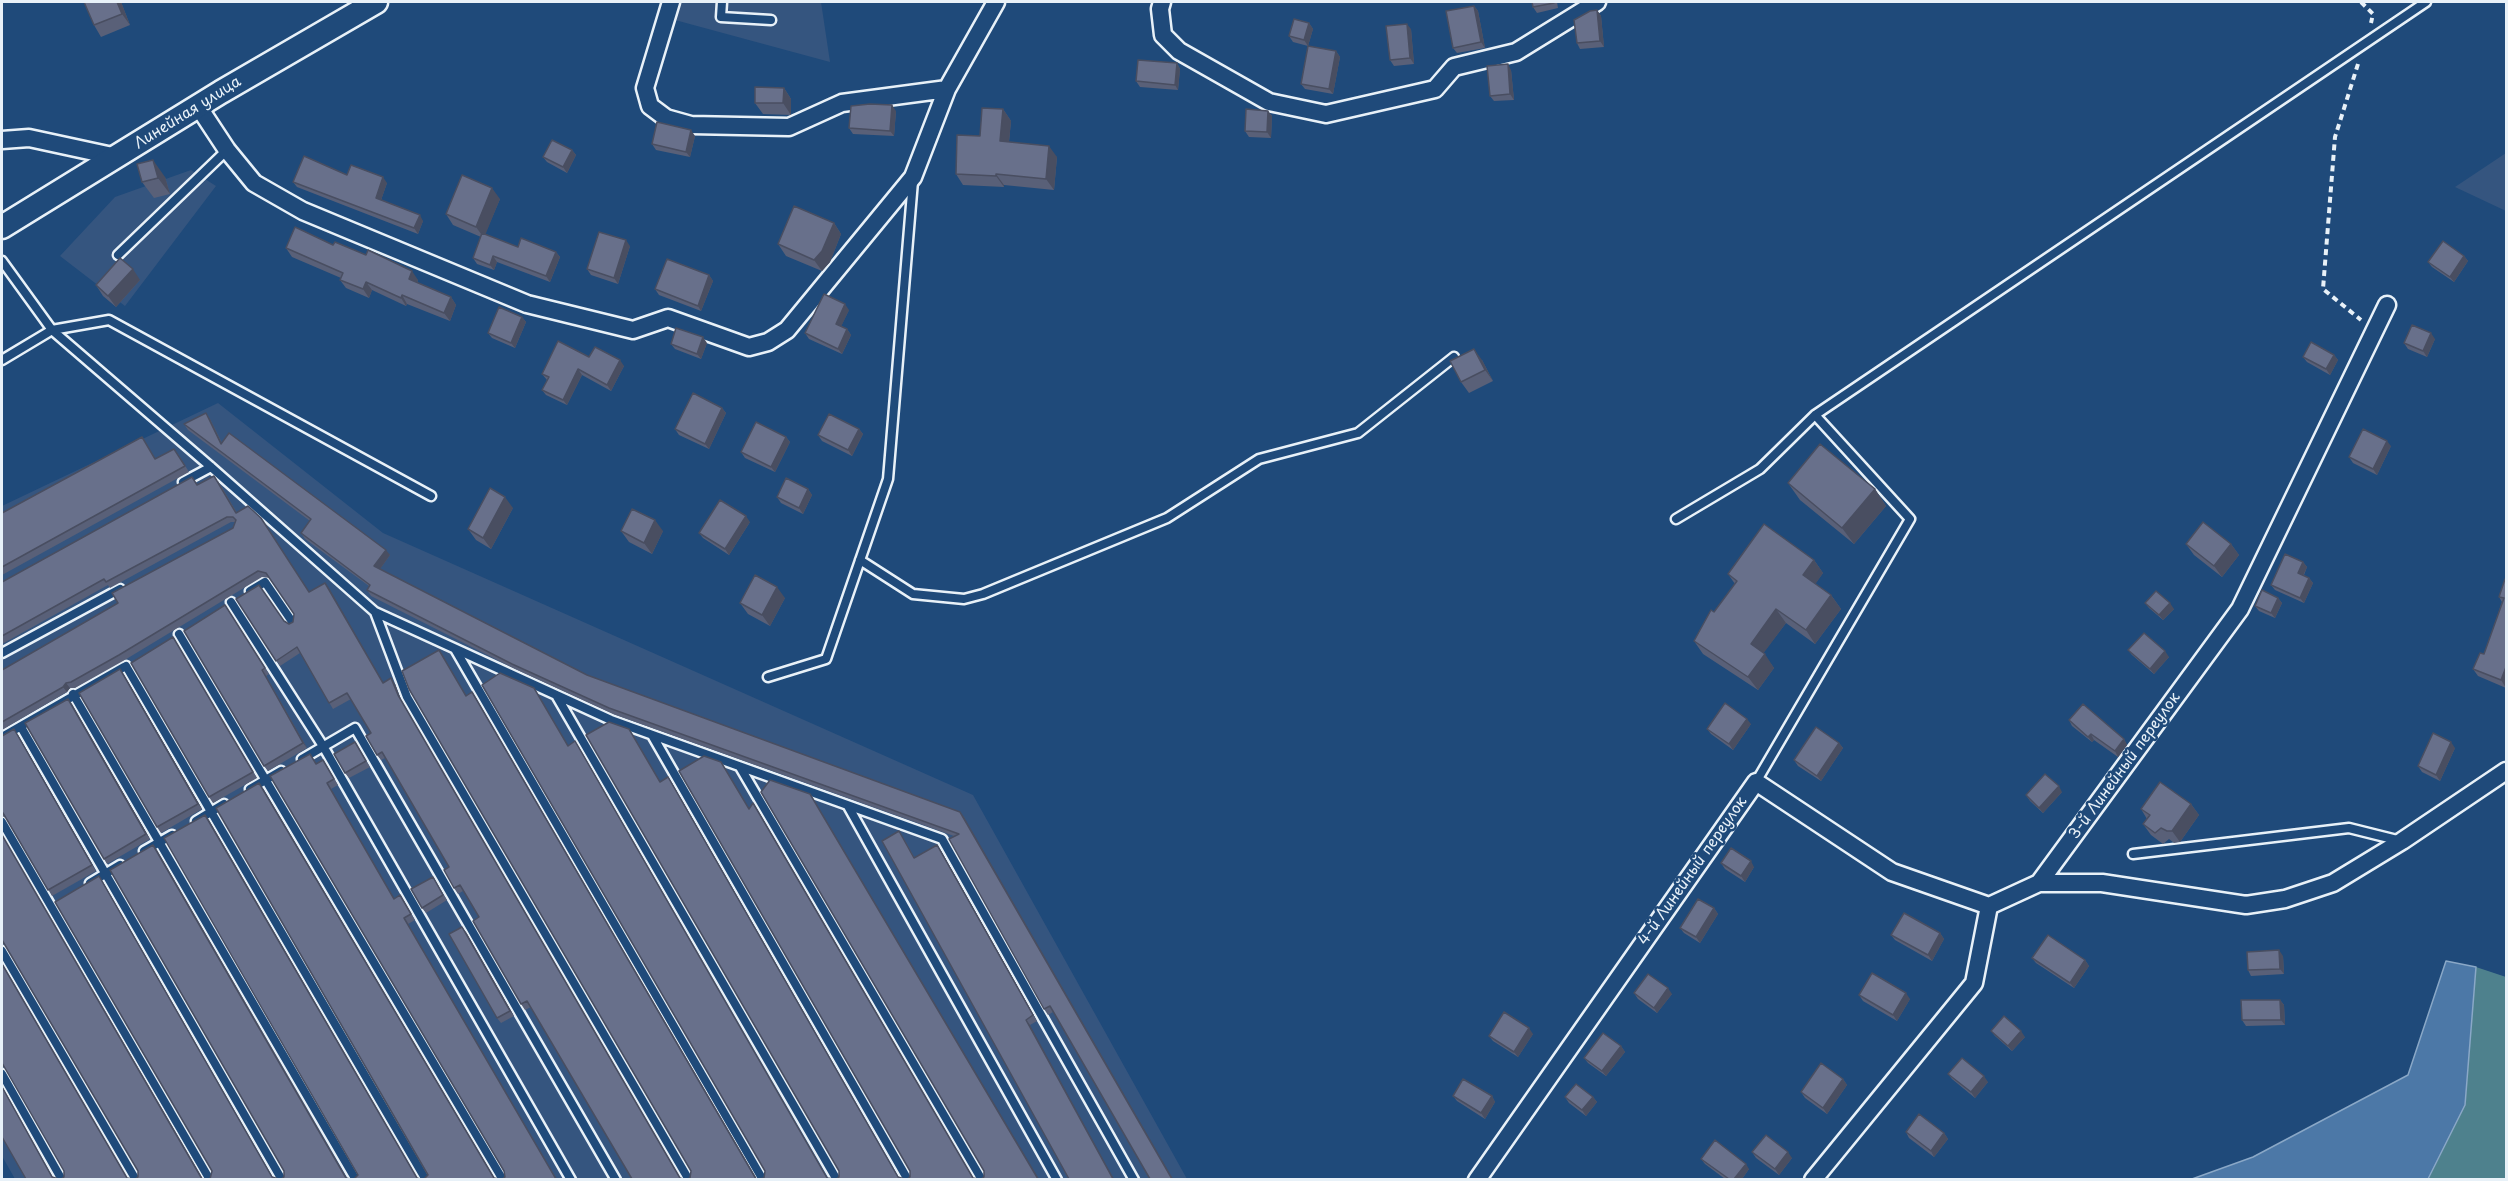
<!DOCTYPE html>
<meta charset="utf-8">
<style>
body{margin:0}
#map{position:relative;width:2508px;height:1181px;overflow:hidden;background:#1f4a7a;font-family:"Playpen Sans",sans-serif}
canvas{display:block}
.frame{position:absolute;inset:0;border:3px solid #e8f1f8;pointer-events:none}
</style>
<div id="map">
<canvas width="2508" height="1181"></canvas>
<div class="frame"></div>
</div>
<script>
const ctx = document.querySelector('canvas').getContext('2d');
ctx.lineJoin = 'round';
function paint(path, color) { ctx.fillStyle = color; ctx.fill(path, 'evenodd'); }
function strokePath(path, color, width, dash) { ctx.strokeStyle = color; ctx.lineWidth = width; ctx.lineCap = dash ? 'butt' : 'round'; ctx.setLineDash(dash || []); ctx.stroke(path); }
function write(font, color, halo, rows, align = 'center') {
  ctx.font = font + ' "Playpen Sans",sans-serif'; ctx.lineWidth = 5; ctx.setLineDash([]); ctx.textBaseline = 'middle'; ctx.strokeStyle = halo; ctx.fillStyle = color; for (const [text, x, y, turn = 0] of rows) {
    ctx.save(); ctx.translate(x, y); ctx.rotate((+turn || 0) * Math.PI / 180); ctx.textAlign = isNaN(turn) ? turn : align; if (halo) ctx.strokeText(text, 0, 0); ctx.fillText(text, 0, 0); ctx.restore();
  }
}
paint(new Path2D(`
 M680,2H821L830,62L675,20Z
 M2506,153V211L2455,187Z
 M191,170L216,186L125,306L60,256L115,197Z
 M218,403L383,533L973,795L1187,1179H15L2,1156V506Z`), '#35557f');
paint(new Path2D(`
 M2476,967L2506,977V1179L2428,1180L2465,1105Z`), '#4e818d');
const water = new Path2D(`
 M2446,961L2476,967L2465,1105L2428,1179H2192L2253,1157L2408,1075Z`);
paint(water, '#4c78a7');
strokePath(water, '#8aa8c7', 1.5);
const lane = new Path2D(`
 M722,2L721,17L771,20
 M118,255L227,150
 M2,261L52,330L211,467L375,612L611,720L942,839L1134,1180
 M2,360L52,330L109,320L431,496
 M183,482L211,467
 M1676,519L1760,469L1815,415L2426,2
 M860,560L913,594L964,599L983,594L1167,518L1259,459L1358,433L1454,357
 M250,591L265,582L293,623
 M231,602L323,746L571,1180
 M375,612L407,697L689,1180
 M179,634L503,1180
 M455,649L763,1180
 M2,653L120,589
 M126,666L426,1180
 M768,677L826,659L888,479L913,181
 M73,694L356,1180
 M556,695L837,1180
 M21,727L282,1180
 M652,735L908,1180
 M2,737L124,667
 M302,759L355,728L616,1180
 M740,767L982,1180
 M1756,782L1910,519L1815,415
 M250,789L281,771
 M848,806L1057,1180
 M196,821L224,804
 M2,822L210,1180
 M144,851L172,835
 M2133,854L2349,828L2401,841
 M90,883L120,865
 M2,951L136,1180
 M2,1074L62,1180`);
const street = new Path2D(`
 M671,2L645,88L650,106L666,118L691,125L789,127L842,103L947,89
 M1162,2L1160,9L1163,35L1179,51L1269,102L1326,114L1435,89L1454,67L1516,52L1597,2
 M198,106L227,150L254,183L303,211L527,304L633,330L668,318L749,347L768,342L787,330L913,177L947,89L996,2
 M2,140L29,138L117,157
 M2039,883H2102L2246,905L2285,899L2333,883L2402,841L2506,771
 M1477,1180L1756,782L1892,872L1989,906
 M1813,1180L1974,983L1989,906L2039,883L2240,609L2387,305`);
const secondary = new Path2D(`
 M2,227L221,92L376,2`);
strokePath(lane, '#e8f1f8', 13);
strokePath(street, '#e8f1f8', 21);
strokePath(secondary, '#e8f1f8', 27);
strokePath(new Path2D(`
 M2361,2L2373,14L2371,23
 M2358,64L2335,137L2323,289L2361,320`), '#e8f1f8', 4, [6, 4.5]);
strokePath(lane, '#1f4a7a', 8);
strokePath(street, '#1f4a7a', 16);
strokePath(secondary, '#1f4a7a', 22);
paint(new Path2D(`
 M84,2H121L130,25L101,37L94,25Z
 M1532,2H1557L1558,8L1537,13L1533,7Z
 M1474,6L1478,11L1485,48L1457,53L1453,48Z
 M1597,10L1601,16L1604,47L1580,49L1577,43Z
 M1309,23L1313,29L1308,46L1293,42L1289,36Z
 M1411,29L1414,64L1394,66L1390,60Z
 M1336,51L1340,57L1333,94L1305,89L1301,84Z
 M1177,63L1180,69L1178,90L1140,87L1136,81Z
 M1511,70L1514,100L1494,101L1490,96Z
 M784,88L791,99V115L763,114L755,103Z
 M1003,109L1011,121L1009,142L1057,157L1054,190L1004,185V187L963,185L956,174L980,136Z
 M896,111L894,136L853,134L849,128Z
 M1268,111L1272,116L1271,138L1249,137L1245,131Z
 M695,136L690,157L656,150L652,144Z
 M572,150L576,155L567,173L547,162L543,157Z
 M347,175L387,183L381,200L423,221L418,234L297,187L293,182Z
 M165,177L170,194L154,198L142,182Z
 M500,199L485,234L518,247L556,252L560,257L550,282L497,262L494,270L477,264L473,258L481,237L453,225L446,214Z
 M834,223L841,234L830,262L822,271L786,256L778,244Z
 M333,245L418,280L417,283L451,297L456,305L450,321L407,304L406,306L372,290L369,298L346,288L340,280L341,278L292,257L286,248Z
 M630,246L618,284L591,275L587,269Z
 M2464,256L2468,261L2454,282L2432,267L2428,262Z
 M709,275L713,281L701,311L659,295L655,289Z
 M140,280L116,307L103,296L96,285Z
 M849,310L841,326L847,329L851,335L842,354L809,339L805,333Z
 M522,317L526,322L515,348L492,338L488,333Z
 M2435,339L2427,357L2408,349L2404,343Z
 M707,343L701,359L675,349L671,344Z
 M2334,355L2338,360L2330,375L2307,362L2303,357Z
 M589,357L624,366L611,391L582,375L567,405L546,395L542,390L547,380L542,374Z
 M1482,360L1493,381L1469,393L1461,382Z
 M722,408L726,413L709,449L679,435L675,429Z
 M206,413L210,419L222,443L390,555L380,569L587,675L960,812L964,817L1053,1012L1048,1015L1044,1009L954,836L613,714L515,669L371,596L367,590L369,586L305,539L301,533L310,521L188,430L184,424Z
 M859,429L863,434L852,456L822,441L818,435Z
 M786,437L790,442L775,472L745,458L741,452Z
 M146,443L155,459L178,454L189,472L2,575V513Z
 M2391,446L2377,475L2353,463L2349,457Z
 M218,481L237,513L309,592L325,583L383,683L395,684L401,700L632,1179L531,1007L525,1010L521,1004L479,917L463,891L458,894L454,888L449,867L385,758L381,760L377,755L371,733L351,699L333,709L300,653L280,666L236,599L289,624L293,622L294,614L270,578L262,577L123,661L75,688H70L67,692L2,730V670L118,603L233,528L235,522H231L110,588L108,585L2,644V582L197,485Z
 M1788,483L1875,489L1886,506L1854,544L1800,500Z
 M808,489L812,495L803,514L781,503L777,497Z
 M513,508L491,549L476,540L468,529Z
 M750,522L729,555L703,538L699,533Z
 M621,531H663L652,554L629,542Z
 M2186,544H2231L2239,555L2222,577L2194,555Z
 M1814,560L1823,573L1815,584L1831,595L1841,609L1815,644L1786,623L1763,653L1774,668L1758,690L1703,654L1694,641L1735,584L1728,574Z
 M2303,562L2307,567L2304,575L2309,578L2313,583L2304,603L2275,590L2271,585Z
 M2505,579L2506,688L2478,676L2473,669L2484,654L2502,602L2499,597Z
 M785,598L770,626L748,614L740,603Z
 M2278,598L2282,603L2275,618L2259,611L2255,606Z
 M2145,603L2174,609L2163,620L2149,608Z
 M225,605L269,674L266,676L307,748L268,771L264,766Z
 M173,637L257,778L213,803L209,797Z
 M2128,650L2169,657L2154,674L2132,655Z
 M124,675L202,809L161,833L157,827Z
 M68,699L150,839L107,864L104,859Z
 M2069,720L2124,739L2127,745L2118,757L2094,740L2092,742L2072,726Z
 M1751,724L1733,750L1711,734L1707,729Z
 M14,729L96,871L52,896L6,818L2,816V736Z
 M355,742L370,767L349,778L345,773Z
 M1839,743L1843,748L1821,781L1798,766L1794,760Z
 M2455,748L2440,781L2422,772L2418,766Z
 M316,764L327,766L338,785L331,789L394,899L404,901L415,920L408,924L556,1179H502L505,1177L504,1171Z
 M2062,792L2043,813L2030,801L2026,795Z
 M2191,804L2199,815L2180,842L2174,843L2169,839L2163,844L2151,835L2143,824L2147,819L2141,809Z
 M903,837L914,857L941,851L1037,1021L1030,1025L1069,1179Z
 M1721,863L1754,867L1745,882L1725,869Z
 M433,877L447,900L426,913L422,908Z
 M1714,908L1718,914L1700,943L1684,933L1680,928Z
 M466,932L514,1016L501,1023L497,1018Z
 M1940,933L1944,939L1932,961L1895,940L1891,935Z
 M2283,956L2284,974L2251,976L2248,970Z
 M2032,958L2085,960L2089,966L2074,988L2036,963Z
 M1634,993L1672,994L1657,1013L1638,999Z
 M1859,995L1910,999L1897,1021L1863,1001Z
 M2280,1000L2284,1005L2285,1025L2246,1026L2242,1020Z
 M1991,1031L2025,1037L2012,1051L1995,1036Z
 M1533,1034L1518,1057L1493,1041L1489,1036Z
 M1621,1046L1625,1052L1606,1076L1588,1063L1584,1058Z
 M1948,1074L1988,1082L1975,1098L1952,1079Z
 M1843,1079L1847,1085L1827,1114L1805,1098L1801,1092Z
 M1453,1096H1492L1495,1102L1485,1119L1457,1101Z
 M1565,1097H1593L1597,1102L1586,1116L1569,1103Z
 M1906,1132L1944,1133L1948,1139L1934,1157L1909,1138Z
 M1752,1152L1792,1158L1779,1175L1756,1158Z
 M1701,1159L1749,1169L1742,1179H1725L1705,1164Z`), '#596078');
paint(new Path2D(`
 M117,2H121L130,25L122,14Z
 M1474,6L1478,11L1485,48L1481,42Z
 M1597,10L1601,16L1604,47L1600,41Z
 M1309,23L1313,29L1308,46L1304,40Z
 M1407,24L1411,29L1414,64L1410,58Z
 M1336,51L1340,57L1333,94L1329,89Z
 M1177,63L1180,69L1178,90L1175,85Z
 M1508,64L1511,70L1514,100L1510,94Z
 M784,88L791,99V115L783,103Z
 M892,105L896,111L894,136L890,131Z
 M1003,109L1011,121L1008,152L1000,141Z
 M1268,111L1272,116L1271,138L1267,132Z
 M691,130L695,136L690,157L686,152Z
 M1049,146L1057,157L1054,190L1046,179Z
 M572,150L576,155L567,173L563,167Z
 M153,160L165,177L170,194L158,178Z
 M996,174L1004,185V187L996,176Z
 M383,177L387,183L380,203L376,198Z
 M492,188L500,199L484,238L476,227Z
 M420,215L423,221L418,234L414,228Z
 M834,223L841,234L830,262L822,271L814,260Z
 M626,240L630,246L618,284L614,278Z
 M556,252L560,257L550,282L546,276Z
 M493,256L497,262L494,270L490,265Z
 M2464,256L2468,261L2454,282L2450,277Z
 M133,269L140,280L116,307L108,296Z
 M412,271L418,280L415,288L409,279Z
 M709,275L713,281L701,311L698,306Z
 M366,282L372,290L369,298L363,289Z
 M402,295L407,304L406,306L401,298Z
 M451,297L456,305L450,321L444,313Z
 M845,304L849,310L840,329L836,324Z
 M522,317L526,322L515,348L511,343Z
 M847,329L851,335L842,354L838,349Z
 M2431,333L2435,339L2427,357L2423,351Z
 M703,337L707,343L701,359L697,354Z
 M1474,349L1482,360L1493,381L1485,370Z
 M2334,355L2338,360L2330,375L2326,369Z
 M620,360L624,366L611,391L607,385Z
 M578,369L582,375L567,405L563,400Z
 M722,408L726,413L709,449L705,444Z
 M206,413L210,419L225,450L221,444Z
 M859,429L863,434L852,456L848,450Z
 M786,437L790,442L775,472L771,467Z
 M2387,441L2391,446L2377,475L2373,469Z
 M808,489L812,495L803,514L799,508Z
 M1875,489L1886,506L1854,544L1842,528Z
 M505,497L513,508L491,549L483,538Z
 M746,516L750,522L729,555L725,549Z
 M655,520L663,531L652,554L644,543Z
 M2231,544L2239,555L2222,577L2214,566Z
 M386,550L390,555L378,572L374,566Z
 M1814,560L1823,573L1812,589L1803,575Z
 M2303,562L2307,567L2302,578L2298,573Z
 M2309,578L2313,583L2304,603L2300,598Z
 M325,583L329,588L387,689L383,683Z
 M777,587L785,598L770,626L762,615Z
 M1831,595L1841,609L1815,644L1806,630Z
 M2278,598L2282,603L2275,618L2271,613Z
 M2170,603L2174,609L2163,620L2159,615Z
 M1776,609L1786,623L1760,658L1751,644Z
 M2165,651L2169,657L2154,674L2150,669Z
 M1765,654L1774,668L1758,690L1748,677Z
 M2506,667V688L2501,680Z
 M120,669L124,675L202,809L198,804Z
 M262,670L266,676L307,748L303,743Z
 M391,678L395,684L401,700L681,1179L398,695Z
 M66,683L70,688L67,692L63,687Z
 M472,692L476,698L757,1179H756Z
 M68,699L72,704L150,839L146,834Z
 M1747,719L1751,724L1733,750L1729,744Z
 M14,729L18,735L96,871L92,865Z
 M2091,734L2094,740L2092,742L2088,737Z
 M2124,739L2127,745L2118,757L2115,751Z
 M575,741L579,747L829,1179Z
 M2451,742L2455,748L2440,781L2436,775Z
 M1839,743L1843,748L1821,781L1817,776Z
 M668,777L672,783L900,1179Z
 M259,783L263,789L495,1179L494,1178Z
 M327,783L331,789L398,905L394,899Z
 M2059,786L2062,792L2043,813L2039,808Z
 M810,794L814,800L1039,1179H1038Z
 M753,803L757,809L974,1179Z
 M2191,804L2199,815L2180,842L2172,831Z
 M960,812L964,817L1173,1179H1172Z
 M205,815L209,820L418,1179Z
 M2,834L203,1179H202Z
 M153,845L157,850L348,1179Z
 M937,845L941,851L1037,1021L1033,1015Z
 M1751,861L1754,867L1745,882L1741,876Z
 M99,876L103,882L274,1179Z
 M1714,908L1718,914L1700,943L1696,937Z
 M404,918L408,924L556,1179Z
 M462,927L466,932L514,1016L510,1011Z
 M1940,933L1944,939L1932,961L1928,955Z
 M2279,950L2283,956L2284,974L2280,969Z
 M2085,960L2089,966L2074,988L2070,983Z
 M2,963L128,1179L2,964Z
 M1668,988L1672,994L1657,1013L1654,1008Z
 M1906,993L1910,999L1897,1021L1893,1015Z
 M2280,1000L2284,1005L2285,1025L2281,1020Z
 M1026,1020L1030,1025L1114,1179H1113Z
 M1529,1028L1533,1034L1518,1057L1514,1052Z
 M2021,1031L2025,1037L2012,1051L2008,1046Z
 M1621,1046L1625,1052L1606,1076L1602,1071Z
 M1984,1076L1988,1082L1975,1098L1971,1092Z
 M1843,1079L1847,1085L1827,1114L1823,1108Z
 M2,1086L54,1179L2,1087Z
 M1492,1096L1495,1102L1485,1119L1481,1113Z
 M1593,1097L1597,1102L1586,1116L1582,1110Z
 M1944,1133L1948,1139L1934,1157L1931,1151Z
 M1788,1152L1792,1158L1779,1175L1775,1169Z
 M1746,1164L1749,1169L1742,1179H1734Z`), '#494e61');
const building = new Path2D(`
 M84,2H117L122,14L94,25Z
 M1532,2H1554V3L1533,7Z
 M1474,6L1481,42L1453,48L1446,11Z
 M1597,10L1600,41L1577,43L1574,20L1590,11Z
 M1294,19L1309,23L1304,40L1289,36Z
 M1407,24L1410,58L1390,60L1386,26Z
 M1308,46L1336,51L1329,89L1301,84Z
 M1138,60L1177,63L1175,85L1136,81Z
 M1508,64L1510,94L1490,96L1487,66Z
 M755,87L784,88L783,103H755Z
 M870,104L892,105L890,131L849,128L851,106Z
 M982,108L1003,109L1000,141L1049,146L1046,179L996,174V176L956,174L957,135L980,136Z
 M1246,109L1268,111L1267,132L1245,131Z
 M657,122L691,130L686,152L652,144Z
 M552,140L572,150L563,167L543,157Z
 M304,156L347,175L351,165L383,177L376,198L420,215L414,228L293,182Z
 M153,160L158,178L142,182L137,164Z
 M462,175L492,188L476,227L446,214Z
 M794,206L834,223L822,251L814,260L778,244Z
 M295,227L333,245L335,242L366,255L368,250L412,271L409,279L451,297L444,313L402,295L401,298L366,282L363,289L340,280L343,273L286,248Z
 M599,232L626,240L614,278L587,269Z
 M482,233L518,247L521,238L556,252L546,276L493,256L490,265L473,258Z
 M2443,241L2464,256L2450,277L2428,262Z
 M120,258L133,269L108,296L96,285Z
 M667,259L709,275L698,306L655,289Z
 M824,294L845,304L836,324L847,329L838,349L805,333Z
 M499,307L522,317L511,343L488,333Z
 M2412,325L2431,333L2423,351L2404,343Z
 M676,328L703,337L697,354L671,344Z
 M558,341L589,357L595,347L620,360L607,385L578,369L563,400L542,390L549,377L542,374Z
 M2311,342L2334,355L2326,369L2303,357Z
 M1474,349L1485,370L1461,382L1450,361Z
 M693,393L722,408L705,444L675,429Z
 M206,413L221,444L229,433L386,550L374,566L587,675L960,812L1172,1179H1150L1050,1006L1044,1009L949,839L959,834L609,708L512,664L367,590L370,585L301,533L311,519L184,424Z
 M829,414L859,429L848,450L818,435Z
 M756,422L786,437L771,467L741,452Z
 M2363,429L2387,441L2373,469L2349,457Z
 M142,437L155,459L174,449L185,466L2,567V513Z
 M1820,444L1875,489L1842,528L1788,483Z
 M214,476L236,513L248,506L261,518L309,592L325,583L383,683L391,678L398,695L680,1178L683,1179H632L527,1001L521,1004L473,921L479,917L460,885L454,888L444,870L449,867L382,752L377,755L366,736L371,733L347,693L329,703L297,647L276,661L236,599L259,585L284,621L289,624L293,622L294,614L266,573L258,571L119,655L71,682L66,683L63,687L2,722V670L118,603L112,593L233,528L236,520L233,517H227L106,582L104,579L2,636V582L192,477L197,485Z
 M786,478L808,489L799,508L777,497Z
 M490,488L505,497L483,538L468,529Z
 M720,500L746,516L725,549L699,533Z
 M632,509L655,520L644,543L621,531Z
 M2203,522L2231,544L2214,566L2186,544Z
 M1764,524L1814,560L1803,575L1831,595L1806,630L1776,609L1751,644L1765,654L1748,677L1694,641L1711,610L1714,612L1737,581L1728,574Z
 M2285,554L2303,562L2298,573L2309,578L2300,598L2271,585Z
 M755,575L777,587L762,615L740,603Z
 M2505,579H2506V667L2501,680L2473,669L2480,653L2484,654L2504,598L2499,597Z
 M2262,590L2278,598L2271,613L2255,606Z
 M2156,591L2170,603L2159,615L2145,603Z
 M225,605L265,668L262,670L303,743L264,766L184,631Z
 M2144,633L2165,651L2150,669L2128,650Z
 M173,637L253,772L209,797L131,663Z
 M439,650L466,696L472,692L756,1179H687L690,1178L691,1171L409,689L402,671Z
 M120,669L198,804L157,827L79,693Z
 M500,673L534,688L568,746L575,741L827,1178L834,1179H758L764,1178L765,1171L482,685Z
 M68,699L146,834L104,859L25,723Z
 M1725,703L1747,719L1729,744L1707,729Z
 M2083,704L2124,739L2115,751L2091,734L2088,737L2069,720Z
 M609,722L629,729L660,782L668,777L898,1177L905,1179H836L839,1177V1171L586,735Z
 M1816,727L1839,743L1817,776L1794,760Z
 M14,729L92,865L48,890L3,813L2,812V736Z
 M2433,733L2451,742L2436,775L2418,766Z
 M355,742L366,761L345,773L334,754Z
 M310,754L316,764L323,760L334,779L327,783L394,899L400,895L411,914L404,918L556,1179H502L505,1177L504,1171L270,776Z
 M704,756L721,762L749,809L753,803L973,1178L979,1179H907L910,1177V1171L679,771Z
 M2045,774L2059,786L2039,808L2026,795Z
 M770,780L810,794L1038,1179H981L984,1177V1171L761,792Z
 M2160,782L2191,804L2172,831H2167L2161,828L2155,833L2143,824L2150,815L2141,809Z
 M259,783L494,1178L500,1179H424L428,1175L216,808Z
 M205,815L417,1178L420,1179H354L358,1175L164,838Z
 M899,831L914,858L937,845L1033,1015L1026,1020L1113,1179H1069L882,841Z
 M2,835L202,1179H210L212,1171L55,902L99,876L272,1177L279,1179H135L138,1177V1171L2,940Z
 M153,845L346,1178L350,1179H281L284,1177V1171L110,870Z
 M1731,848L1751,861L1741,876L1721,863Z
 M433,877L443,895L422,908L411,889Z
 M1698,899L1714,908L1696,937L1680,928Z
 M1904,913L1940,933L1928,955L1891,935Z
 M462,927L510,1011L497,1018L449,934Z
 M2048,935L2085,960L2070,983L2032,958Z
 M2279,950L2280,969L2248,970L2247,952Z
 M2,964L127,1178L133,1179H61L64,1177V1171L2,1063Z
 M1872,973L1906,993L1893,1015L1859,995Z
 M1648,974L1668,988L1654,1008L1634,993Z
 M2241,1000H2280L2281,1020H2242Z
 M1504,1012L1529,1028L1514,1052L1489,1036Z
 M2004,1016L2021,1031L2008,1046L1991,1031Z
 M1603,1033L1621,1046L1602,1071L1584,1058Z
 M1962,1058L1984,1076L1971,1092L1948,1074Z
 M1821,1063L1843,1079L1823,1108L1801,1092Z
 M1463,1079L1492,1096L1481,1113L1453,1096Z
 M1576,1084L1593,1097L1582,1110L1565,1097Z
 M2,1087L52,1177L59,1179H26L2,1137Z
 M1919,1114L1944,1133L1931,1151L1906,1132Z
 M1766,1135L1788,1152L1775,1169L1752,1152Z
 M1715,1140L1746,1164L1734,1179H1729L1701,1159Z`);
paint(building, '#68708b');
strokePath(building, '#494e61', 1.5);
write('15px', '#e8f1f8', '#1f4a7a', [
 ["Линейная улица",188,113,-32],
 ["3-й Линейный переулок",2125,766,-54],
 ["4-й Линейный переулок",1693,871,-55]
]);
</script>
